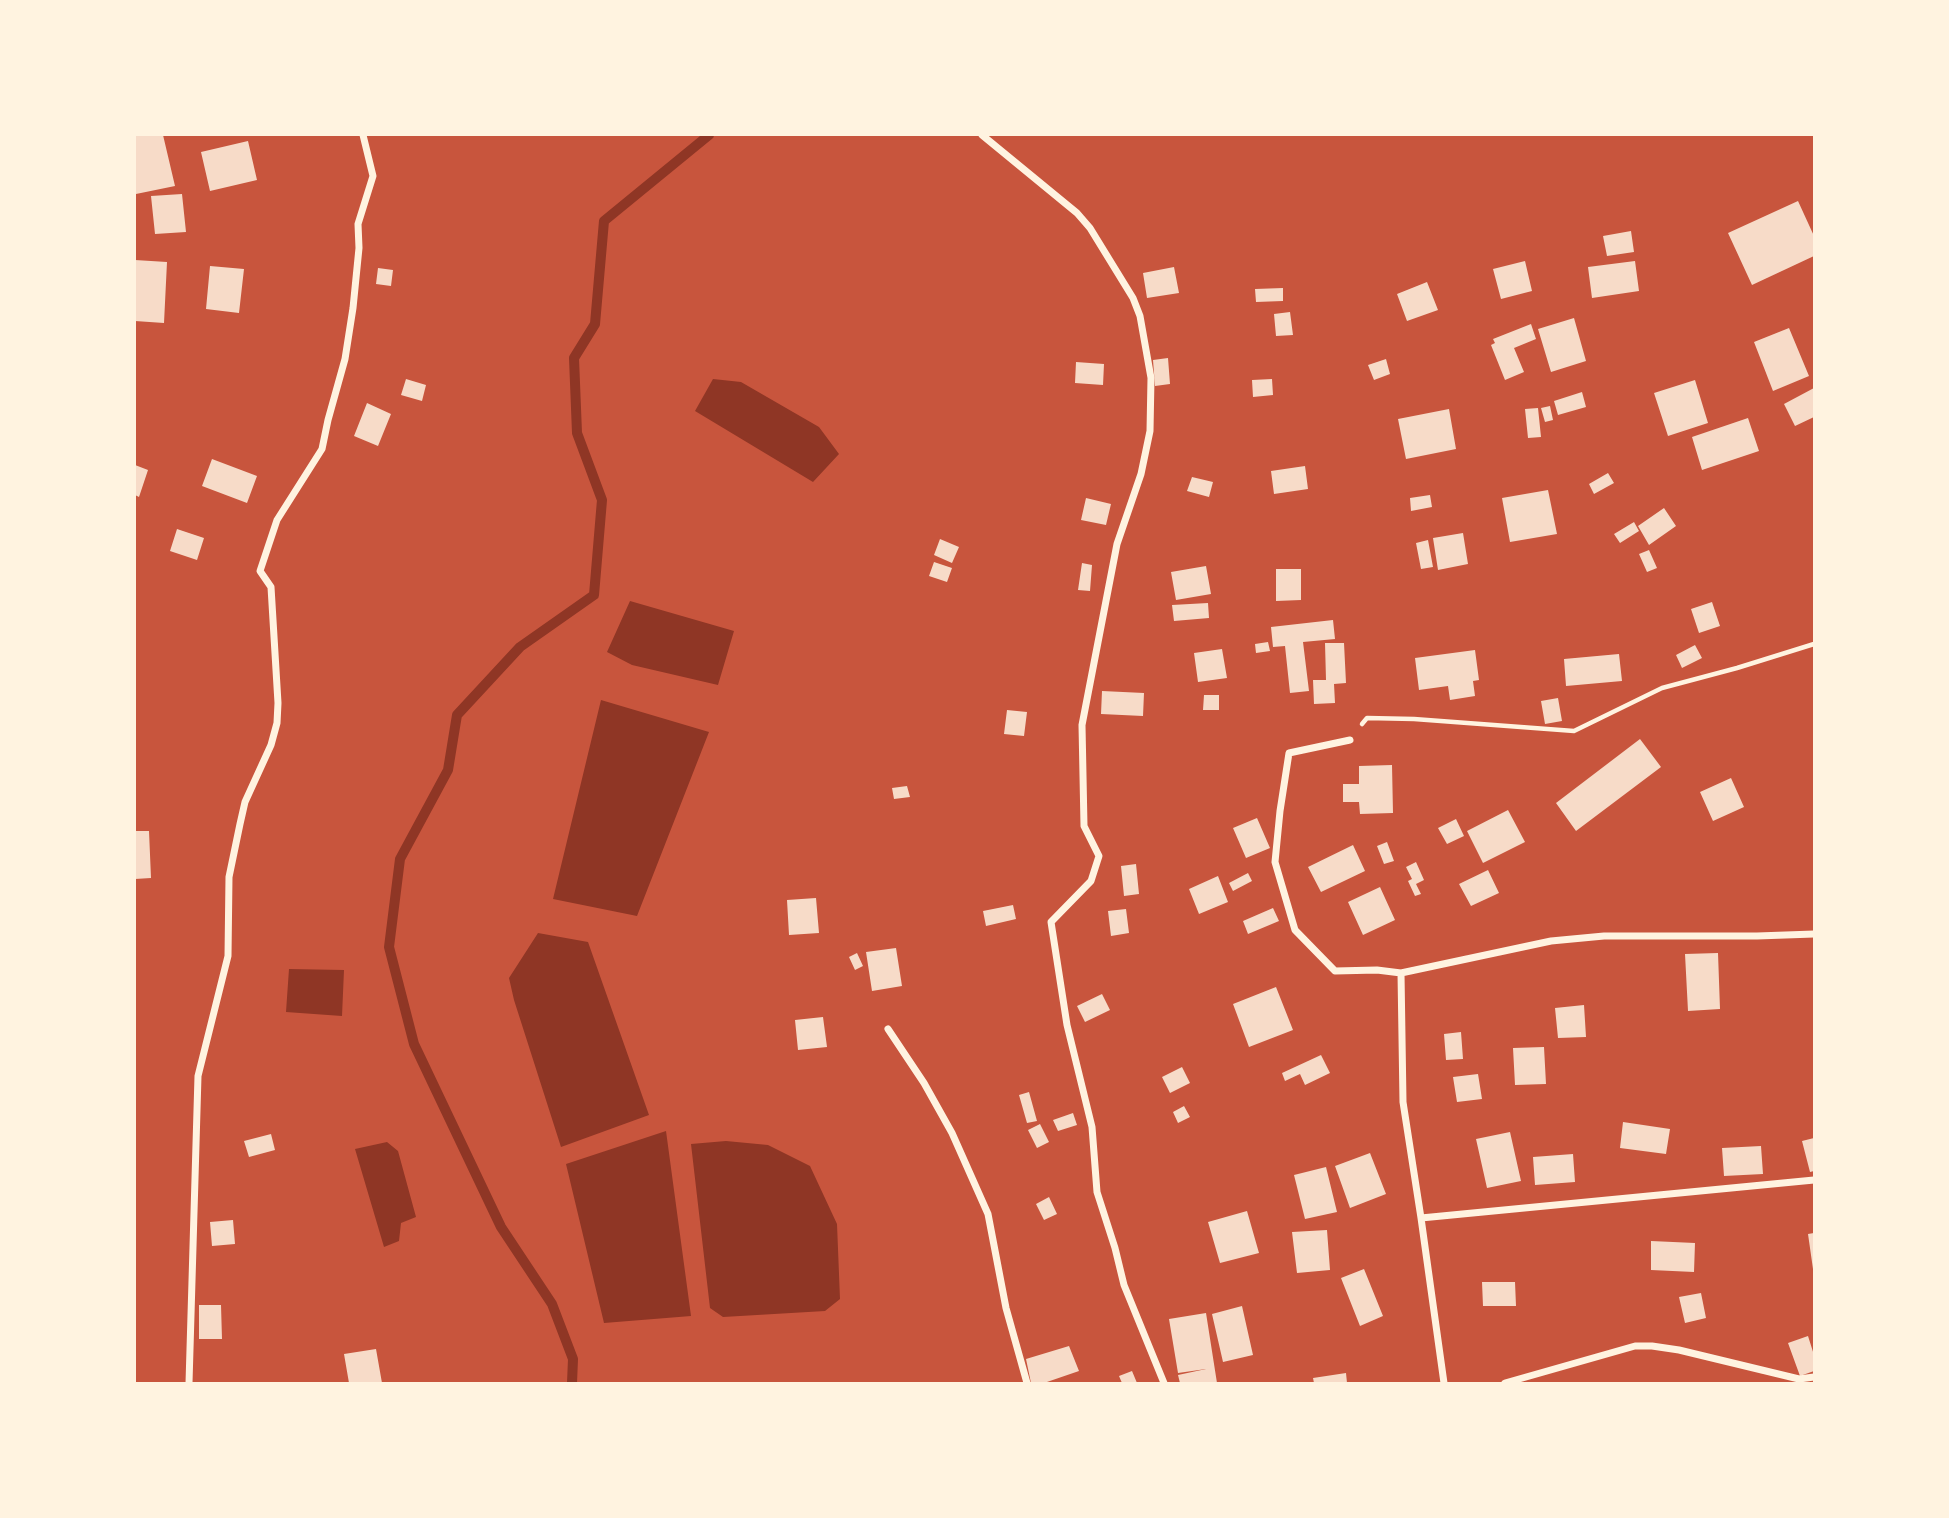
<!DOCTYPE html>
<style>
body{margin:0}
#map{position:relative;width:1949px;height:1518px;overflow:hidden;background:#c8553d;font-family:Quicksand,sans-serif}
canvas{display:block}
.frame{position:absolute;inset:0;border:136px solid #fff3e0;pointer-events:none}
</style>
<div id="map">
<canvas width="1949" height="1518"></canvas>
<div class="frame"></div>
</div>
<script>
const ctx = document.querySelector('canvas').getContext('2d');
ctx.lineJoin = 'round';
function paint(path, color) { ctx.fillStyle = color; ctx.fill(path, 'evenodd'); }
function strokePath(path, color, width, dash) { ctx.strokeStyle = color; ctx.lineWidth = width; ctx.lineCap = dash ? 'butt' : 'round'; ctx.setLineDash(dash || []); ctx.stroke(path); }
paint(new Path2D(`
 M713,379L741,382L819,427L839,454L813,482L695,411Z
 M630,601L734,631L718,685L632,665L607,652Z
 M601,700L709,732L637,916L553,899Z
 M538,933L588,942L649,1115L561,1147L514,1000L509,978Z
 M289,969L344,970L342,1016L286,1012Z
 M666,1131L691,1316L604,1323L566,1164Z
 M726,1141L768,1145L810,1166L837,1224L840,1299L825,1311L723,1317L710,1308L691,1144Z
 M387,1142L398,1151L416,1217L401,1223L399,1241L384,1247L355,1149Z`), '#8f3625');
strokePath(new Path2D(`
 M572,1383L573,1359L552,1304L501,1227L414,1044L389,947L400,859L448,770L457,715L520,647L594,595L602,500L577,433L574,358L595,324L604,221L709,135`), '#8f3625', 10);
paint(new Path2D(`
 M135,135H163L175,186L136,194Z
 M248,141L257,180L210,191L201,152Z
 M182,194L186,232L155,234L151,196Z
 M1798,201L1814,236V256L1752,285L1728,233Z
 M1631,231L1634,252L1607,256L1603,236Z
 M135,260L167,262L164,323L135,321Z
 M1525,261L1532,291L1501,299L1493,269Z
 M1635,261L1639,291L1592,298L1588,267Z
 M210,266L244,269L239,313L206,309Z
 M1174,267L1179,293L1147,298L1143,273Z
 M378,268L393,270L391,286L376,284Z
 M1427,282L1438,310L1407,321L1397,294Z
 M1283,288V301L1256,302L1255,289Z
 M1290,312L1293,335L1276,336L1274,314Z
 M1574,318L1586,361L1551,372L1538,329Z
 M1531,324L1536,339L1514,348L1524,372L1505,380L1491,345L1495,343L1493,339Z
 M1789,328L1809,376L1773,391L1754,342Z
 M1168,358L1170,384L1155,386L1153,360Z
 M1386,359L1390,374L1374,380L1368,365Z
 M1076,362L1104,364L1103,385L1075,383Z
 M406,379L426,385L422,401L401,395Z
 M1272,379L1273,395L1253,397L1252,380Z
 M1695,380L1708,423L1668,436L1654,393Z
 M1814,388V417L1795,426L1784,404Z
 M1582,392L1586,407L1558,415L1554,401Z
 M367,403L391,414L378,446L354,436Z
 M1550,406L1553,420L1545,422L1541,408Z
 M1538,408L1541,437L1528,438L1525,409Z
 M1449,409L1456,449L1406,459L1398,419Z
 M1748,418L1759,451L1702,470L1692,437Z
 M212,459L257,476L247,503L202,486Z
 M135,465L148,470L139,497L135,495Z
 M1305,466L1308,489L1274,494L1271,471Z
 M1608,473L1614,483L1594,494L1589,484Z
 M1192,477L1213,482L1209,497L1187,491Z
 M1548,490L1557,534L1510,542L1502,498Z
 M1430,495L1432,507L1411,511L1410,498Z
 M1086,498L1111,504L1106,525L1081,520Z
 M1664,508L1676,526L1649,545L1638,526Z
 M1634,522L1639,531L1620,543L1614,534Z
 M177,529L204,538L197,560L170,551Z
 M1463,533L1468,564L1438,570L1433,538Z
 M940,539L959,547L952,563L934,555Z
 M1428,540L1433,567L1421,569L1416,543Z
 M1649,550L1657,568L1647,572L1639,554Z
 M934,562L952,568L947,582L929,576Z
 M1082,563L1092,565L1090,591L1078,590Z
 M1206,566L1211,594L1176,600L1171,572Z
 M1276,569H1301V600L1276,601Z
 M1712,602L1720,626L1699,633L1691,609Z
 M1208,603L1209,618L1174,621L1172,605Z
 M1333,620L1335,639L1303,642L1309,691L1290,693L1285,646L1273,647L1271,627Z
 M1268,642L1270,651L1256,653L1255,644Z
 M1325,643H1344L1346,683L1334,684L1335,703L1314,704L1313,680H1326Z
 M1695,645L1702,658L1682,668L1676,655Z
 M1222,649L1227,678L1198,682L1194,653Z
 M1475,650L1479,680L1473,681L1475,696L1450,700L1448,686L1419,690L1415,658Z
 M1619,654L1622,681L1566,686L1564,659Z
 M1102,691L1144,693L1143,716L1101,714Z
 M1204,695H1219V710H1203Z
 M1558,698L1562,721L1545,724L1541,701Z
 M1007,710L1027,712L1024,736L1004,734Z
 M1640,739L1661,767L1576,831L1556,803Z
 M1392,765L1393,813L1360,814L1359,802H1343V784H1359V766Z
 M1731,778L1744,807L1713,821L1700,792Z
 M907,786L910,797L894,799L892,788Z
 M1508,810L1525,842L1483,863L1467,831Z
 M1257,818L1270,848L1246,858L1233,828Z
 M1456,819L1464,836L1447,844L1438,828Z
 M135,831H149L151,878L135,879Z
 M1387,842L1394,861L1384,864L1377,846Z
 M1353,845L1365,871L1321,892L1308,867Z
 M1416,862L1424,880L1416,884L1421,894L1415,896L1408,881L1412,879L1406,867Z
 M1136,864L1139,894L1124,896L1121,866Z
 M1488,870L1499,893L1471,906L1459,884Z
 M1248,873L1252,881L1233,891L1229,883Z
 M1218,876L1228,902L1199,914L1189,889Z
 M1380,887L1395,920L1363,935L1348,902Z
 M816,898L819,933L789,935L787,900Z
 M1013,905L1016,919L986,926L983,911Z
 M1273,908L1279,921L1248,934L1243,921Z
 M1126,909L1129,933L1111,936L1108,911Z
 M896,948L902,986L872,991L866,952Z
 M857,953L863,966L855,970L849,957Z
 M1718,953L1720,1009L1688,1011L1685,954Z
 M1276,987L1293,1030L1249,1047L1233,1004Z
 M1102,994L1110,1010L1085,1022L1077,1006Z
 M1584,1005L1586,1037L1558,1038L1555,1008Z
 M823,1017L827,1047L798,1050L795,1020Z
 M1461,1032L1463,1059L1446,1060L1444,1034Z
 M1544,1047L1546,1084L1515,1085L1513,1048Z
 M1321,1055L1330,1073L1305,1085L1300,1074L1285,1081L1282,1073Z
 M1182,1067L1190,1083L1170,1093L1162,1077Z
 M1478,1074L1482,1099L1457,1102L1453,1077Z
 M1029,1092L1037,1121L1027,1123L1019,1095Z
 M1184,1106L1190,1117L1178,1123L1173,1112Z
 M1073,1113L1077,1125L1058,1131L1053,1120Z
 M1623,1122L1670,1129L1666,1154L1620,1148Z
 M1040,1124L1049,1142L1037,1148L1028,1130Z
 M1510,1132L1521,1181L1487,1188L1476,1139Z
 M271,1134L275,1150L249,1157L244,1141Z
 M1814,1138V1171L1810,1172L1802,1141Z
 M1761,1146L1763,1174L1724,1176L1722,1148Z
 M1370,1153L1386,1194L1350,1208L1335,1166Z
 M1573,1154L1575,1182L1535,1185L1533,1157Z
 M1326,1167L1337,1212L1305,1219L1294,1175Z
 M1049,1197L1057,1214L1044,1220L1036,1204Z
 M1247,1211L1259,1253L1220,1263L1208,1222Z
 M233,1220L235,1244L212,1246L210,1222Z
 M1327,1230L1330,1270L1297,1273L1292,1232Z
 M1814,1233V1268L1813,1269L1808,1234Z
 M1651,1241L1695,1243L1694,1272L1651,1270Z
 M1364,1269L1383,1316L1360,1326L1341,1278Z
 M1482,1282H1515L1516,1306H1483Z
 M1701,1293L1706,1318L1685,1323L1679,1297Z
 M199,1305H221L222,1339H199Z
 M1242,1306L1253,1355L1223,1362L1212,1314Z
 M1206,1313L1217,1383H1180L1178,1375L1206,1369L1178,1373L1169,1319Z
 M1808,1336L1814,1355V1371L1800,1376L1788,1343Z
 M1069,1346L1079,1371L1044,1383H1031L1026,1359Z
 M376,1349L382,1383H349L344,1354Z
 M1132,1371L1137,1383H1122L1119,1376Z
 M1346,1373L1347,1383H1314L1313,1378Z`), '#f7dbc8');
strokePath(new Path2D(`
 M1362,724L1367,718L1414,719L1574,731L1662,688L1737,668L1814,644`), '#fff3e0', 4.5);
strokePath(new Path2D(`
 M982,135L1077,213L1090,228L1133,298L1140,316L1151,378L1150,431L1141,474L1117,544L1082,725L1084,826L1099,856L1091,881L1051,922L1067,1025L1092,1127L1097,1192L1115,1248L1124,1285L1164,1383
 M1350,740L1289,753L1280,811L1275,862L1295,930L1335,971L1377,970L1401,973L1403,1102L1421,1218L1444,1383
 M1401,973L1551,941L1604,936H1757L1814,934
 M888,1029L924,1083L952,1133L988,1214L1006,1308L1027,1383
 M1421,1218L1814,1180
 M189,1383L198,1076L228,956L229,877L240,824L245,802L271,745L277,723L278,703L271,587L260,571L277,520L322,449L328,420L345,359L353,308L359,248L358,224L373,176L363,135
 M1505,1383L1635,1346H1652L1679,1350L1799,1379L1814,1377`), '#fff3e0', 7);
</script>
